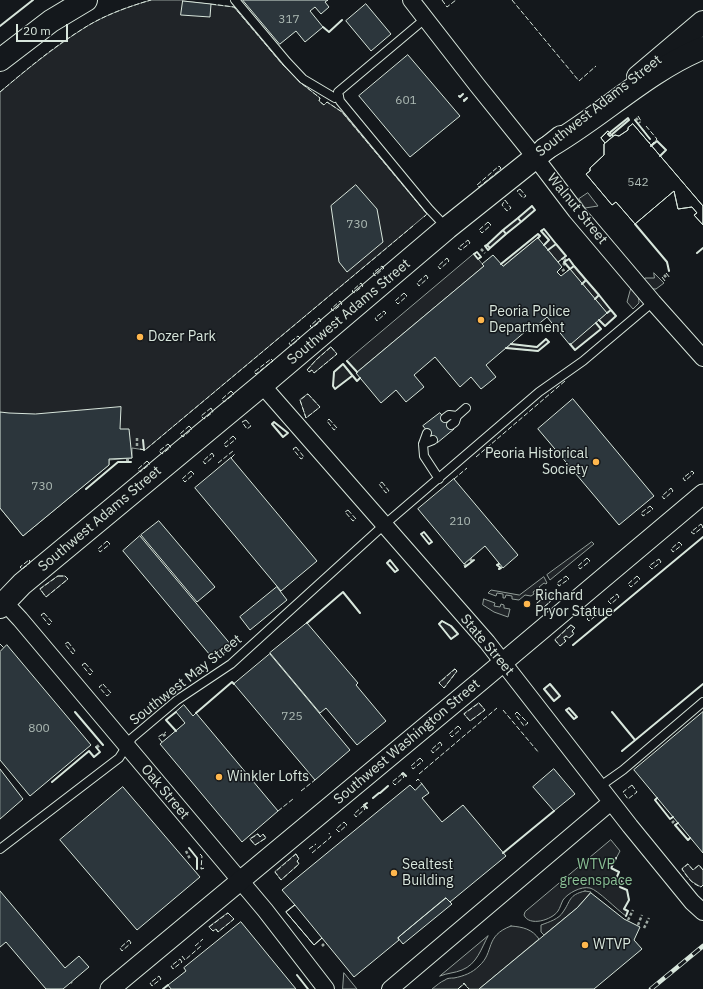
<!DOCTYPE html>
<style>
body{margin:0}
#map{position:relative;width:703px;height:989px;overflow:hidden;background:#14181c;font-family:"IBM Plex Sans",sans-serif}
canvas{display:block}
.scale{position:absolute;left:16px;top:24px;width:52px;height:18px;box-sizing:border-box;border:2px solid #d8e6dc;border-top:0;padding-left:5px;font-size:12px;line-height:14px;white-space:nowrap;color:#d8e6dc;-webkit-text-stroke:3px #14181c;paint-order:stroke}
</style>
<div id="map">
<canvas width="703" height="989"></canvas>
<div class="scale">20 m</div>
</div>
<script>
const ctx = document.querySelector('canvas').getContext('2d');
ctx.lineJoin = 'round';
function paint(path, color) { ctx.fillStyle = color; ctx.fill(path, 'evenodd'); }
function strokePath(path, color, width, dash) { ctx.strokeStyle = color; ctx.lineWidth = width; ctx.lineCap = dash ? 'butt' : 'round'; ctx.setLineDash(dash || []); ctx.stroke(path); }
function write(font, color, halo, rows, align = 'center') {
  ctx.font = font + ' "IBM Plex Sans",sans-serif'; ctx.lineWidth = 3; ctx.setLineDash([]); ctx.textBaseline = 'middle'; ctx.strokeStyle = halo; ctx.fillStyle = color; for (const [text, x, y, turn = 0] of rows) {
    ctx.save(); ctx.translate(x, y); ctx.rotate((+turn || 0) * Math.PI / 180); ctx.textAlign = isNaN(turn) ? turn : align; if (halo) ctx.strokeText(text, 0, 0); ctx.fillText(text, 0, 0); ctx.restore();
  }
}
const green = new Path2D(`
 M151,0H182L183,1L234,7L283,65L301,83L320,98L319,101L324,105L327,102L342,112L427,214L145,450L132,448V458L109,460V465L23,536L0,508V92C26,70 52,49 81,30C102,16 127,7 151,0Z
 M588,193L598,206L585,208L579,199Z
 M532,206L535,210L490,248L487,245Z
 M544,229L566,256L558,262L544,245L549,240L541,231Z
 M538,234L540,236L503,266L501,264Z
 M474,254L484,266L357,372L347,361Z
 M569,259L616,316L605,326L599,320L607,313L564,262Z
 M654,273L664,283L656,289H652L644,280L645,278H654Z
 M631,289H633C637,294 639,297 639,303L633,309L627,302L630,291Z
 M596,323L601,329L575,350L570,344Z
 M546,339L549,342L538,351L506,348L511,344L536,347Z
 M331,347L337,354L314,373L312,370L309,372L307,370L316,360Z
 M343,364L352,376L335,389L333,386L334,372Z
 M308,394L320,407L306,418L300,400Z
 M592,542L594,544L550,580L547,575Z
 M58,576H65L68,579L46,597L40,589Z
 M544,577L547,583L546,584L544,583L539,587L540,588L538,590L537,589L533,592L534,594L531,596L525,595L519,600L512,599V596L506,595L505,598H503V594L497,593L496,596L488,593L491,590L519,595Z
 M551,592L553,594L550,602L539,611L536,608L537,603Z
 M484,599L495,603L494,606L500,607L501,604L504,605V608L510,609L508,617L494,612L483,605Z
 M442,621L451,626L458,634L451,639L439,624Z
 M571,625L575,628L572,631L574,634L569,638L566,636L564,638L566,641L560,646L555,640Z
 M455,669L457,671L444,688L439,683Z
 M550,684L560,696L554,701L544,689Z
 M479,703L485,710L470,721L464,714Z
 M258,834L260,837L263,834L266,838L255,845L250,839Z
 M611,840L620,851L611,868L619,872L616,879L623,882L620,887L627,890L629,900L624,909L628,911L626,916C617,910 598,890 590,888C581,886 568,893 563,900C561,904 560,908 558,911C552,920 529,927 524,915L525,912Z
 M296,854L299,859L297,861L299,864L281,880L275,872Z
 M688,864L693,870L699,865L703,870V885L701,887L691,881L682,869Z
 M585,891L591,892L577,908L544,935L541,932V925C549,922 559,919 563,912C571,901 568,895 585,891Z
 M228,913L234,919L218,932L216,929L213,931L209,927Z
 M511,926C523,927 532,929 539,939L479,989H469L464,984L458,989H432C436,986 440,982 445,980C447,978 451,978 454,978C464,976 472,973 479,966C495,952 484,936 511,926Z
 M488,936C481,949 477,964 462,970C455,973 447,973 440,976Z
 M344,973L357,989H343Z`);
paint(green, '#202428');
strokePath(green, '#939e99', 1);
const building = new Path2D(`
 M243,0H328L325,2L329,7L321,14L315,7L310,11L323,27L305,42L296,31L280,44Z
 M183,1L211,4L210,17L181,15Z
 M366,4L391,34L371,51L346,21Z
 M408,55L460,116L410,157L359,96Z
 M633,124L703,206V225L694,215L697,213L692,207L678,209L674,191L635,224L616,202L612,205L586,174L590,171V168L604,155V144L605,143L601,138L608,131L613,136L615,135L619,136L628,130V128Z
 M633,124L703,206V225L694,215L697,213L692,207L678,209L674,191L635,224L616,202L612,205L586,174L590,171V168L604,155V144L615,135L619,136L628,130V128Z
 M608,131L613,136L605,143L601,138Z
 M356,185L377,209L383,242L347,272L339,262L331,206Z
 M538,238L562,267L557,272L561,276L570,269L607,313L570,345L547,317L535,327L533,325L486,365L496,377L481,389L471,377L460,387L435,357L414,375L424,387L406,402L396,390L381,403L356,373L484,266L482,264L493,255L503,266Z
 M573,399L654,496L619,525L538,429Z
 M121,407L120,429H129L132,458L109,459V465L23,536L0,508V412L9,413L35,414Z
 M440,413L454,429L437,443L423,426Z
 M231,458L317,561L281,591L195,488Z
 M454,479L518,555L503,568L485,546L464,564L418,509Z
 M159,521L215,587L197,602L141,535Z
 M140,536L232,646L215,661L123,551Z
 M277,587L287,600L250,630L240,617Z
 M307,623L358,683L356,685L386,721L357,745L326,708L320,713L270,653Z
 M7,645L91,745L30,796L0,760V652Z
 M270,654L350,750L315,780L234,684Z
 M184,705L193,716L196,713L278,811L242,842L160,744L185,723L176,712Z
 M703,712V853L634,770Z
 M0,769L23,799L0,819Z
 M554,769L575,794L554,811L533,787Z
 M422,784L429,793L422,798L442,822L463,805L506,856L450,902L446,898L401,935L398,938L399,940L354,977L322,938L314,945L286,912L295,905L282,890L410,785L415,790Z
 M123,787L200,877L137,930L60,840Z
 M0,891L65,968L79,956L89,967L63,989H46L6,942L0,947Z
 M591,893L624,919L640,927L634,940L642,949L594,989H479L577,908Z
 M446,898L452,904L403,944L398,938Z
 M295,905L322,938L314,945L286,912Z
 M241,922L296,989H171L168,985L186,971L184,968Z`);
paint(building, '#2c363c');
strokePath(building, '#d8e6dc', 1);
const service = new Path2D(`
 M235,0L287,62L303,79L335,98L339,96
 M426,18L338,92L340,101L429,209L447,228
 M445,418L449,415L457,416
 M451,425L455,422L457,416L466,408
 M433,440L423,444L424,456L439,479
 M423,444L427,433
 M599,787L623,770L703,702
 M0,849L119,758L132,738L177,700L231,664L384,525L539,392L583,361L653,302`);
const minor = new Path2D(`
 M411,0L477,85L535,157L576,211L653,302L703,358
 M262,385L487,642L630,826L692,902L703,912
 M5,603L20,619L265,910L326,989
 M390,989L611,802`);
const tertiary = new Path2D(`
 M110,989L482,680L703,494`);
const secondary = new Path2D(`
 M0,60L51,21L86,0
 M638,77L703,22
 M0,607L22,584L262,385L447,228L561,137`);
const primary = new Path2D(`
 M545,149C599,119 645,72 703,48`);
strokePath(service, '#d8e6dc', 10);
strokePath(minor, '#d8e6dc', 18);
strokePath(tertiary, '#d8e6dc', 21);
strokePath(secondary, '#d8e6dc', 24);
strokePath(primary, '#d8e6dc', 24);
strokePath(new Path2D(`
 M636,118L640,123
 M481,249L485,253
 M564,261L567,258
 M563,263L566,266
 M562,271L565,269
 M664,275L667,278
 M137,438V447
 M126,460H131
 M470,561L473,558
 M464,566L467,564
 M163,736L167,733
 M97,745L100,749
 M672,823L675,820
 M186,851L190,859
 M628,920L633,910
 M638,925L642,915
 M644,928L649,918
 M322,946L324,944
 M71,982L72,983`), '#9da8a2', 2.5, [3, 2]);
strokePath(service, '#14181c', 8);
strokePath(minor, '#14181c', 16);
strokePath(tertiary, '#14181c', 19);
strokePath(secondary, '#14181c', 22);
strokePath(primary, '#14181c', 22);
const rail = new Path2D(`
 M651,989L703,946`);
strokePath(rail, '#d8e6dc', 4.5);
strokePath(rail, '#14181c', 3, [9]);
strokePath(new Path2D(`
 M442,0L447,7L456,0
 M512,0L579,81L596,66
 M211,4L234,7L283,65L301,83L320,98L319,101L324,105L327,102L342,112L427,214L424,217
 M0,92C26,70 52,48 81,30C102,16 127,7 151,0
 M460,97L463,94
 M463,100L467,98
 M638,116L641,121
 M638,123L635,120L650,139L642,128
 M646,126L657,139L651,145L649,142
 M499,166L501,168L499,171L479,187L477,185Z
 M520,189L526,196L523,198L517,191Z
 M505,200L511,208L507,211L502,205Z
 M488,222L491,225L482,233L479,230Z
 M635,224L667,262L669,271
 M468,240L470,243L461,250L458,248Z
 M447,258L449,261L440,269L438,266Z
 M559,263L558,262L566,256
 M382,266L384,268L375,276L373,273Z
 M567,271L570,269L564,262L569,259
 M666,273L670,278
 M426,275L428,278L419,286L417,283Z
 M662,277L665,281
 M361,283L363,286L354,293L352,291Z
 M404,293L407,296L398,304L395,301Z
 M340,301L342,304L333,311L331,309Z
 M384,311L386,313L377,321L375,318Z
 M319,318L321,321L312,328L310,326Z
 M298,336L300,338L291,346L289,343Z
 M331,347L337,354L314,373L312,370L309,372L307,370L316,360Z
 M271,359L273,361L256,374L254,372Z
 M231,391L234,394L224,402L222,399Z
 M308,394L320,407L306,418L300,400Z
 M211,408L213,412L204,419L201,416Z
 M329,419L337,428L334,430L327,421Z
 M246,420L251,426L247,429L242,422Z
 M274,422L288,433L283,437L272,424Z
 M189,426L192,429L183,437L180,434Z
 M233,436L236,439L226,447L224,444Z
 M168,444L171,447L162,454L159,451Z
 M296,447L304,457L301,459L293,449Z
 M140,449L145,450L413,226
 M212,453L214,456L205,464L203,461Z
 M476,457L565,381
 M231,458L235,454
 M147,461L150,464L140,472L138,469Z
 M218,463L233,451
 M191,471L194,474L185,482L182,479Z
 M692,471L694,473L685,481L683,478Z
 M454,479L467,468
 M382,482L389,491L386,493L379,484Z
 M671,488L673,491L664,499L662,496Z
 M86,489L118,462H131
 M650,506L653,509L643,516L641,513Z
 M348,510L356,519L353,521L345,512Z
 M701,524L703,527L694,534L691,532Z
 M424,532L432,542L429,544L421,534Z
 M107,541L110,544L100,552L98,549Z
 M679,542L682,545L673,552L671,549Z
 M587,558L590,561L580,569L578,566Z
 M659,559L661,562L652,569L649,566Z
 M29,560L30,561L29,564L22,569L20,567Z
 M390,560L398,570L395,572L387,563Z
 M465,567L474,560
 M58,576H65L68,579L46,597L40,589Z
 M566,576L569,579L559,586L557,583Z
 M637,576L640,579L631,587L628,584Z
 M551,592L553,594L550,602L539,611L536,608L537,603Z
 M617,594L619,597L611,604L608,601Z
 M596,611L598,614L589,621L587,619Z
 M44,613L52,622L49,625L41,615Z
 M442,621L451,626L458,634L451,639L439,624Z
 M571,625L575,628L572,631L574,634L569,638L566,636L563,638L566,641L560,646L555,640Z
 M68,642L75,651L73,654L65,644Z
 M0,644L4,648
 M573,645L703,537
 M85,663L93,672L90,675L82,665Z
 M455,669L457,671L444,688L439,683Z
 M103,684L111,693L107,696L99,687Z
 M550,684L560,696L554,701L544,689Z
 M479,703L485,710L470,721L464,714Z
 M569,708L577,717L574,719L566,710Z
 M503,710L539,753
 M176,712L166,720L176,731
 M517,712L528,723L524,726L515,714Z
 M458,726L461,729L452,737L449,734Z
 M162,742L158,737L166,732
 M440,742L442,745L433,753L431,750Z
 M622,751L703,684
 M420,758L423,761L413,769L411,766Z
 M402,774L404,777L395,785L392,782Z
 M419,774L497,708
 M416,781L418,779L422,784
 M632,785L637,792L628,799L623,792Z
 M301,791L315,780
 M657,798L655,800L670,819L673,817
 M363,806L365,809L356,817L354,814Z
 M278,811L293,799
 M344,822L347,825L339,832L336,829Z
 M678,823L675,825L688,840L690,838
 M258,834L260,837L263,834L266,838L255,845L250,839Z
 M189,848L197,858V869
 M309,849L316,844
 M312,853L331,837L329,833
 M200,854L202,856L201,869L205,868
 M296,854L299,859L297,861L299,864L281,880L275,872Z
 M703,870L699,865L693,870L688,864L682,869C687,877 692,884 701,887L703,885
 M228,913L234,919L218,932L216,929L213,931L209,927Z
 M129,940L131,943L122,951L120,948Z
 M195,946L203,939
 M182,956L185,960L201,946
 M180,959L182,962L173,969L171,966Z
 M159,976L161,979L152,986L150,983Z
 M458,989L464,983L469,989`), '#d8e6dc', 1, [5, 2]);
strokePath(new Path2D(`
 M0,26L33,0
 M323,27L329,32L342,20
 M459,96L460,97L463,94
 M464,101L467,98
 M628,118L629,120L610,136L608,134Z
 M635,120L650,139
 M651,146L657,141L666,150L660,156
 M518,218L532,206L535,210L521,222
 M635,224L667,262L669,271
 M503,230L518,218L521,222L506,234
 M556,244L566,256L562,259
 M487,245L503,230L506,234L490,248
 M487,245L490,248L488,250L485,246Z
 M544,245L549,240L541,231L544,229L556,244L548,250
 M477,252L481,257L478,259L474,254Z
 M697,253L703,248
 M501,264L538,234L540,236L538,238
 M574,266L586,280L582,284
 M570,269L564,262L569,259L574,266L570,269
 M586,280L599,295L595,299
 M599,295L611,310L607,313
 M599,320L605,326L616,316L611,310
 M570,344L575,350L601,329L596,323
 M506,348L538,351L549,342L546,339L537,347L511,344
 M347,361L357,372
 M352,376L335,389L333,386L334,372L343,364L357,381L360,378
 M274,422L288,433L283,437L272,424Z
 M143,440L144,450
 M86,489L118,462H131
 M424,532L432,542L429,544L421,534Z
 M390,560L398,570L395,572L387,563Z
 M499,564L497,565L501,568L499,569
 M465,567L474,560
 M442,621L451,626L458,634L451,639L439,624Z
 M307,623L343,592L360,613
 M573,645L703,537
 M550,684L560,696L554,701L544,689Z
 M569,708L577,717L574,719L566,710Z
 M75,712L103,745
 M176,712L166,720L176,731
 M612,712L635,740
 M196,713L232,682L234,684
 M622,751L703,684
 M402,774L403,773L406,776
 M52,782L89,751L94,757L100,752L96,747
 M380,793L388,786
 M373,798L379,793
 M657,798L655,800L670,819L673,817
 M367,808L364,805L367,803
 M678,823L675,825L688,840L690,838
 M189,848L197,858V869
 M503,853L554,811
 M616,858L611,868L619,872L616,879L623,882L620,887L627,890L629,900L624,909L628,911L626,916
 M297,975L308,989
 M163,989L168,985`), '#d8e6dc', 2);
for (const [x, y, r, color] of [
 [481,320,4,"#ffb74d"],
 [140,337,4,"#ffb74d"],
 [596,462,4,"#ffb74d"],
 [527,604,4,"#ffb74d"],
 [219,777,4,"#ffb74d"],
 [394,873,4,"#ffb74d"],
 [585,945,4,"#ffb74d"]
]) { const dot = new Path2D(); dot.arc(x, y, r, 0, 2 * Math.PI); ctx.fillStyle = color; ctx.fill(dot); strokePath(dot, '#14181c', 1.5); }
write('12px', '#adbab4', null, [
 ["317",289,20],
 ["601",406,101],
 ["542",638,183],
 ["730",357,225],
 ["730",42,487],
 ["210",460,522],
 ["725",292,717],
 ["800",39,729]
]);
write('14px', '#d8e6dc', '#14181c', [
 ["Southwest Adams Street",599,106,-38],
 ["Walnut Street",577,209,51],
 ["Southwest Adams Street",349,312,-40],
 ["Southwest Adams Street",100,519,-40],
 ["State Street",487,645,50],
 ["Southwest May Street",186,680,-38],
 ["Southwest Washington Street",407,742,-40],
 ["Oak Street",165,792,50]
]);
write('14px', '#d8e6dc', '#14181c', [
 ["Peoria Police",489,312],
 ["Department",489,328],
 ["Dozer Park",148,337],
 ["Peoria Historical",588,454,"right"],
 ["Society",588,470,"right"],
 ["Richard",535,596],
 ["Pryor Statue",535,612],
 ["Winkler Lofts",227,777],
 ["Sealtest",402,865],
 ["Building",402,881],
 ["WTVP",593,945]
], 'left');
write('14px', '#8ac095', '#14181c', [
 ["WTVP",596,865],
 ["greenspace",596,881]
]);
</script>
